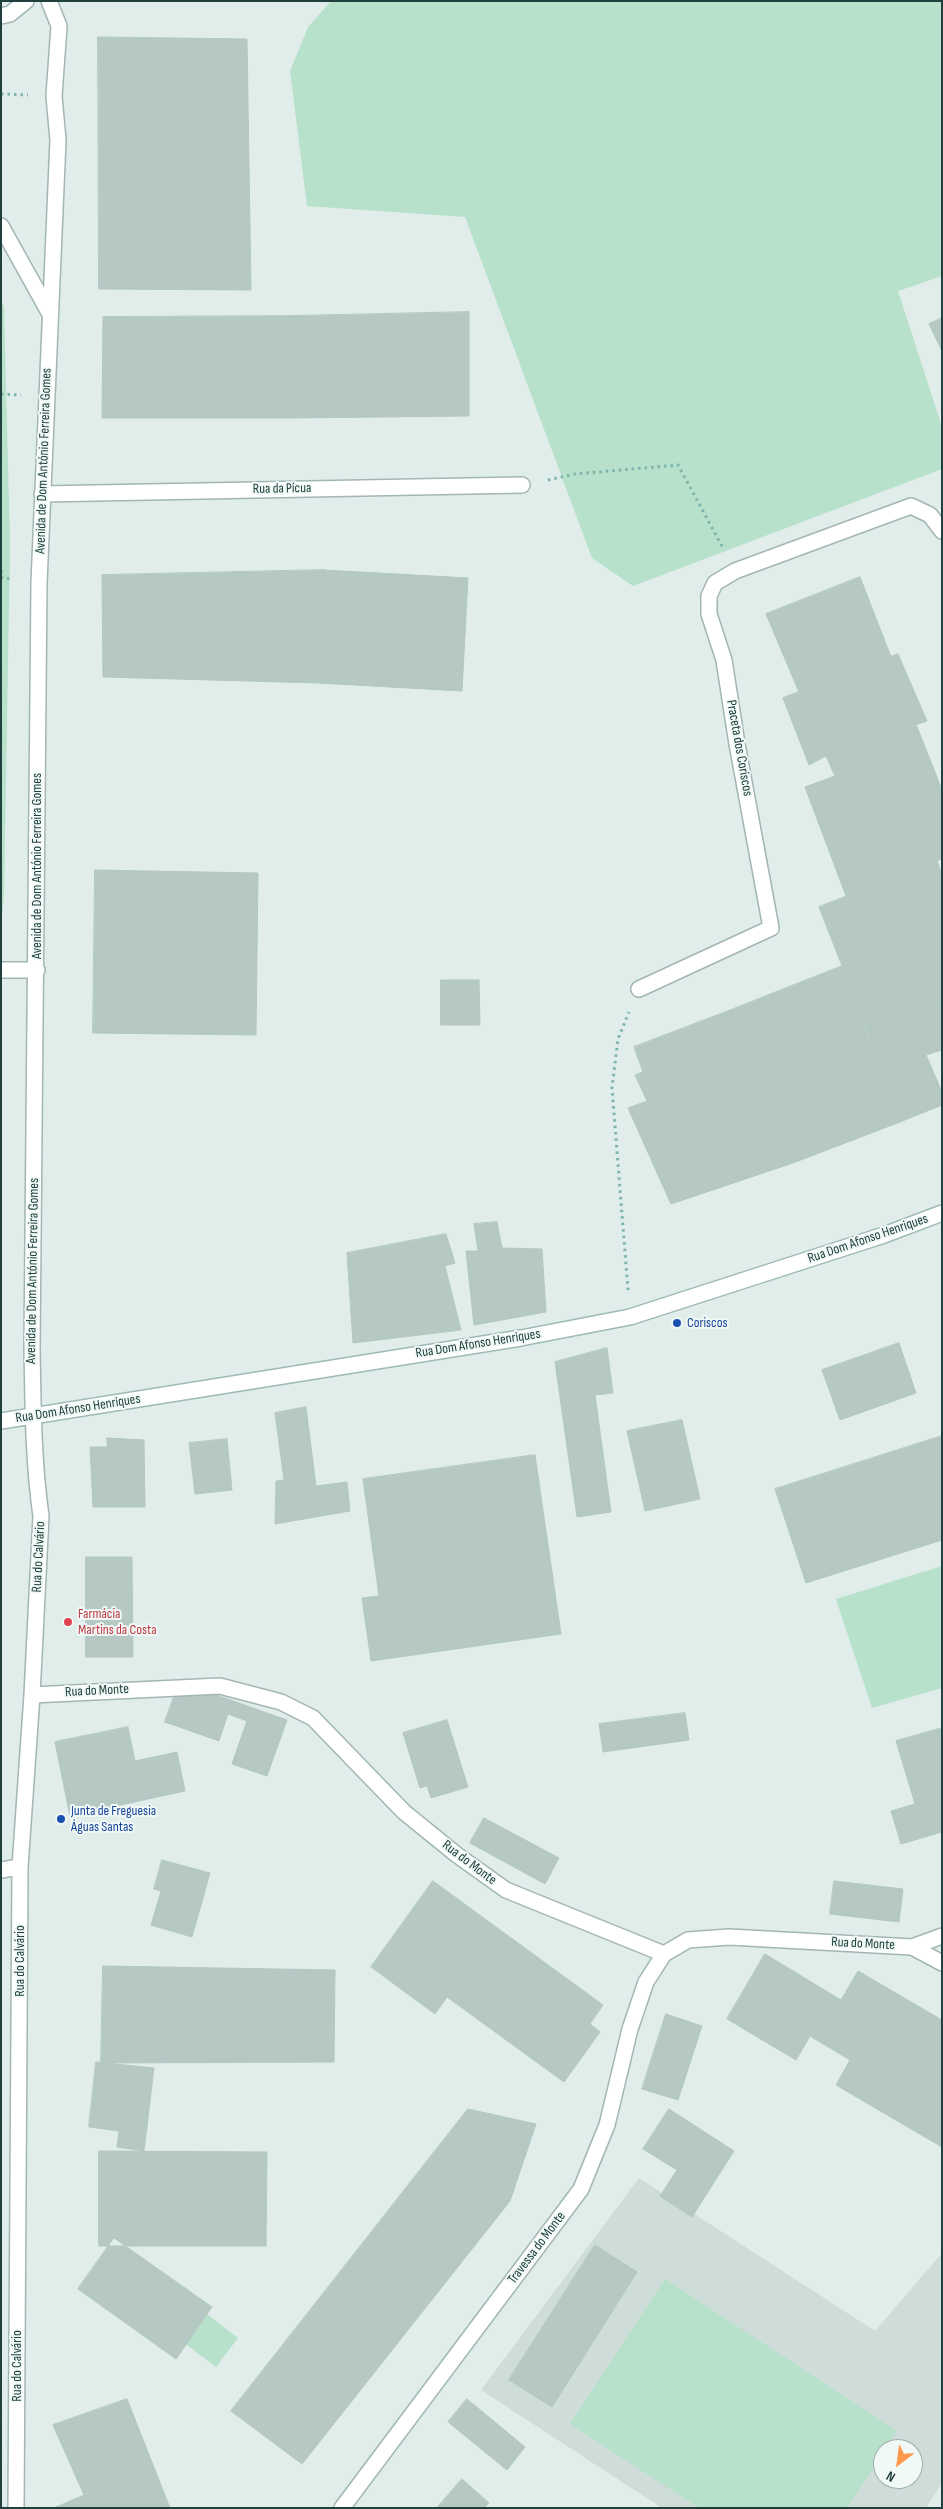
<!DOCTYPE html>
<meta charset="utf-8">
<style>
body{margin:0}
#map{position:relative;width:943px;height:2509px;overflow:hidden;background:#e0edea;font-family:"Sofia Sans Condensed",sans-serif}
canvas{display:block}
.frame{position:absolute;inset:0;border:2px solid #1f403d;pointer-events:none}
.north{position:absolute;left:873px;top:2439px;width:50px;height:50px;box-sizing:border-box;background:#f1f9f7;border:1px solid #9dafad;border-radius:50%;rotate:210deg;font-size:14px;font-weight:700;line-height:20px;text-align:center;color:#1f403d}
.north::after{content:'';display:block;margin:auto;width:18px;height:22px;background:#ff994d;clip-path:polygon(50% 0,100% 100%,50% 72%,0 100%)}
</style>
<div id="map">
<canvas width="943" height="2509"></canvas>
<div class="frame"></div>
<div class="north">N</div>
</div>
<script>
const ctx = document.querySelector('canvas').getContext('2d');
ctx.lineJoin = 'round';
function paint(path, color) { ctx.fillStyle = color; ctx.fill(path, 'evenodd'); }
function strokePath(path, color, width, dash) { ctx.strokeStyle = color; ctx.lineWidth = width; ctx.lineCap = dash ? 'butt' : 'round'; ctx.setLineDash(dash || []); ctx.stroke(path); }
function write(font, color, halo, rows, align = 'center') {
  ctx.font = font + ' "Sofia Sans Condensed",sans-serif'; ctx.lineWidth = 4; ctx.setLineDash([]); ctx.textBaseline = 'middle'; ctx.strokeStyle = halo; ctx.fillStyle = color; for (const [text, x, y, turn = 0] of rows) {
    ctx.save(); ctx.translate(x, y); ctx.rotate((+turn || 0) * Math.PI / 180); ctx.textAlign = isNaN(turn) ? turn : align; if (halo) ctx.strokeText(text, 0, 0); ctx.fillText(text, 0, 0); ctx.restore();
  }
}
paint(new Path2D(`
 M639,2178L875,2331L942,2253V2483L926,2508H662L481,2390ZM883,2449H913V2479H883Z`), '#ceddd9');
paint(new Path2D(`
 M331,1H942V276L898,291L942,427V469L633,586L592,558L465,217L307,206L290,71L308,27Z
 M1,299L4,307L10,544L4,896L1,926Z
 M942,1566V1688L872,1708L836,1599Z
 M665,2279L897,2431L885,2449H883V2453L847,2508H699L570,2424Z
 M190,2301L238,2338L216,2367L167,2330Z`), '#b7e1ca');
const building = new Path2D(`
 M98,37L247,39L251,290L99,289Z
 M469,312V416L291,418L292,316Z
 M292,316L291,418H102L103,317Z
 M942,318V351L929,324Z
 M324,570L468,578L462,691L318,683Z
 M324,570L318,683L103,677L102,575Z
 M860,577L891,657L799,692L766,614Z
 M898,654L927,721L826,756L809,765L783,698Z
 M916,724L942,790V859L846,896L805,787L835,776L826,756Z
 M937,861L942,874V1001L867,1030L819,907Z
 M95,870L258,873L256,1035L93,1033Z
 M842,966L900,1122L793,1163L731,1010Z
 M441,980H479L480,1025H441Z
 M942,1001V1050L926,1055L942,1092V1105L900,1122L867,1030Z
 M731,1010L793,1163L671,1204L628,1108L647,1101L635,1075L643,1072L634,1047Z
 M497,1222L502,1248L542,1249L546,1312L474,1325L466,1251H478L474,1224Z
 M446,1234L455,1263L445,1266L461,1330L353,1343L347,1253Z
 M899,1343L916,1393L840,1420L822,1370Z
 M607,1348L613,1393L595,1395L611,1512L577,1517L555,1362Z
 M306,1407L316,1486L347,1482L350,1511L275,1524L276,1481L284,1480L275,1413Z
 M682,1420L700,1499L645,1511L627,1431Z
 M942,1436V1540L806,1583L775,1489Z
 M107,1438L144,1440L145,1507H93L90,1447H107Z
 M227,1439L232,1490L195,1494L189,1443Z
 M535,1455L561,1634L371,1661L362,1598L379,1596L363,1479Z
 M86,1557H132L133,1657H86Z
 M179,1682L287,1720L267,1776L232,1764L247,1721L228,1714L219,1741L165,1722Z
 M685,1713L689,1740L603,1752L599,1724Z
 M447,1720L468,1787L431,1798L427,1786L420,1788L403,1733Z
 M128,1727L135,1761L177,1752L185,1791L70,1816L55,1742Z
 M942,1728V1832L901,1844L891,1811L915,1804L896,1741Z
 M484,1818L559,1858L545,1884L470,1843Z
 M162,1860L210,1873L192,1937L151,1925L161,1891L154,1889Z
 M433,1881L603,2005L590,2024L600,2032L564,2082L447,1997L435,2014L371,1967Z
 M834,1881L903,1889L899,1922L830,1914Z
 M765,1954L841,2000L858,1971L942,2020V2147L836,2085L850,2060L810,2036L796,2060L727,2019Z
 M103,1966L335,1970L334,2062L101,2063Z
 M666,2014L702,2026L678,2100L642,2089Z
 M96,2062L154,2068L144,2151L117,2147L119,2131L89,2127Z
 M468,2109L536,2124L510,2201L302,2464L231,2411Z
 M669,2109L734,2151L692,2217L660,2196L677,2170L643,2149Z
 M99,2151L267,2152L266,2246H99Z
 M114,2238L212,2307L176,2359L78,2289Z
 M595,2245L637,2272L552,2407L509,2380Z
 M127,2399L170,2508H54L84,2495L53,2425Z
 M467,2399L525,2447L507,2470L448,2422Z
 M462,2479L489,2503L484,2508H437Z`);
paint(building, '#b5c8c3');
strokePath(building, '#b2c8c3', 1);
const street = new Path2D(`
 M1,16L10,14L26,1
 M1,226L50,314
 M42,494L522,485
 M1,970H37
 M639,989L771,928L737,744L724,660L709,614V596L715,583L735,571L911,506L930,515L942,531
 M32,1695L220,1686L281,1702L313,1718L404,1812L457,1855L506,1890L664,1954
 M1,1870L20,1867
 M912,1947L942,1963
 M16,2508L20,1867L32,1695L41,1516C33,1460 33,1403 32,1347L39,583L58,140L54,96L59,26L49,1
 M342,2508L581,2189L607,2125L630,2029L646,1982L664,1954L688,1940L729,1937L912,1947L942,1936`);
const secondary = new Path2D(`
 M1,1421L521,1338L630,1317L884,1235L942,1213`);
strokePath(street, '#a2b6b3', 18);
strokePath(secondary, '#9dbab5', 18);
strokePath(new Path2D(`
 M1,94L28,95
 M1,394L21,395
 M548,480L575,474L678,465L723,548
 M1,570L2,578L13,579
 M628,1290L612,1088L618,1039L629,1012`), '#7db5ad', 3, [2.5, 4]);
strokePath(street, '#fff', 15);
strokePath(secondary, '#fff', 15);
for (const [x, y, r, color] of [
 [677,1323,5,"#1a4fb4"],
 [68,1622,5,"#e0444e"],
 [61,1819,5,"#1a4fb4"]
]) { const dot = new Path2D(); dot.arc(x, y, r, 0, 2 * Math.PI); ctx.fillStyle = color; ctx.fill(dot); strokePath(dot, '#f1f9f7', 2); }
write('14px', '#1f403d', '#f1f9f7', [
 ["Avenida de Dom António Ferreira Gomes",44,461,-88],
 ["Rua da Pícua",282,489,-1],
 ["Praceta dos Coriscos",739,748,80],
 ["Avenida de Dom António Ferreira Gomes",37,866,-90],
 ["Rua Dom Afonso Henriques",868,1239,-19],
 ["Avenida de Dom António Ferreira Gomes",33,1271,-89],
 ["Rua Dom Afonso Henriques",478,1344,-9],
 ["Rua Dom Afonso Henriques",78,1409,-9],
 ["Rua do Calvário",39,1557,-87],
 ["Rua do Monte",97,1691,-3],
 ["Rua do Monte",469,1863,37],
 ["Rua do Monte",863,1944,3],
 ["Rua do Calvário",20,1961,-90],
 ["Travessa do Monte",537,2248,-53],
 ["Rua do Calvário",17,2366,-90]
]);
write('14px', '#164399', '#f1f9f7', [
 ["Coriscos",687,1323],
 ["Junta de Freguesia",71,1811],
 ["Águas Santas",71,1827]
], 'left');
write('14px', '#be3a42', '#f1f9f7', [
 ["Farmácia",78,1614],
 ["Martins da Costa",78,1630]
], 'left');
</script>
